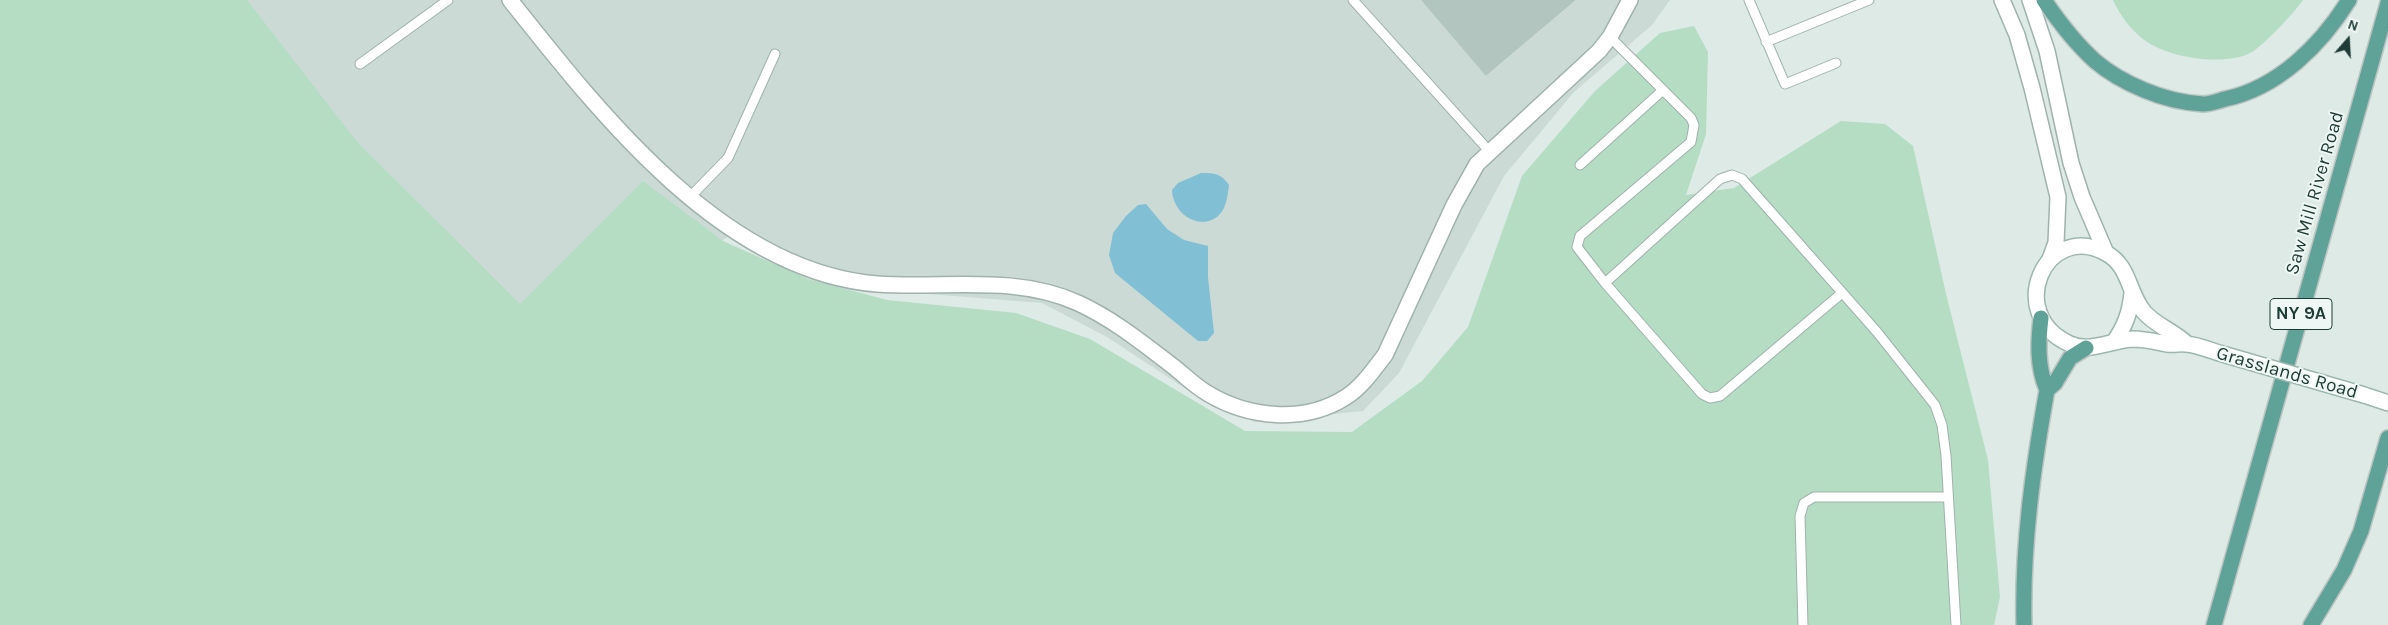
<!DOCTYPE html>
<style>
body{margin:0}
#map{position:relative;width:2388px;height:625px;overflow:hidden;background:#ddeae6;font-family:Karla,sans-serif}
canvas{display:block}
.north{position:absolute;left:2323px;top:15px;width:50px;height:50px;-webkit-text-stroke:4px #eef7f3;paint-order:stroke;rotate:19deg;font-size:14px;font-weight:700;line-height:20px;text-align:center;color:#1e3b35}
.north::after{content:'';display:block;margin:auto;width:18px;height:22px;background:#1e3b35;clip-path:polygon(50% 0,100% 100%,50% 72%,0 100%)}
</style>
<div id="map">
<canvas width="2388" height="625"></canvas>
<div class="north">N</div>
</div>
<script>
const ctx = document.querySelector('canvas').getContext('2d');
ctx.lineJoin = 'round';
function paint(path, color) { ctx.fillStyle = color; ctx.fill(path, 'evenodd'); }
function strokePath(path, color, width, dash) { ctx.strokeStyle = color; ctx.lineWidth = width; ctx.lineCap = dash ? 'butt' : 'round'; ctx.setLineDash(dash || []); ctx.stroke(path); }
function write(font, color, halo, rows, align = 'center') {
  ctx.font = font + ' Karla,sans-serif'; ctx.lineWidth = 4; ctx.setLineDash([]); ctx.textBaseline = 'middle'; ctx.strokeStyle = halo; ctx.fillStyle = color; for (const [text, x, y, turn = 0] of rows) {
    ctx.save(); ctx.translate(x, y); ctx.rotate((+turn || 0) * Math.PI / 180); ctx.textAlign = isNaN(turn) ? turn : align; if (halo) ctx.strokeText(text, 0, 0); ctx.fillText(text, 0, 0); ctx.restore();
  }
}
paint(new Path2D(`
 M89,0H1670L1652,25L1574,92L1504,176L1399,373L1363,411L1254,422L1186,389L1107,337L1042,303L917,293L842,284L794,268L728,237L423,423Z`), '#cbdad5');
paint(new Path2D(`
 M0,0H247L357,142L520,304L643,181L723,241L808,279L887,300L1016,313L1090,339L1245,431L1352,432L1422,381L1468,327L1522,176L1595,91L1660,33L1694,26L1708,52L1706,134L1686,195L1734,188L1841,121L1885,124L1913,146L1946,294L1988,460L2000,597L1994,625H0Z
 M2113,0H2303C2295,12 2265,44 2252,52C2225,67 2167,58 2143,39C2130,29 2120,15 2113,0Z`), '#b4ddc3');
paint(new Path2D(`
 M1201,173C1214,173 1221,173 1229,185C1228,193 1227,201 1224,208C1210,235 1173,219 1172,190L1178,183Z
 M1146,204L1167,229L1184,240L1208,246V277L1214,333L1207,341H1198L1115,273L1109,255L1113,233L1126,216L1138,205Z`), '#81c0d4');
const building = new Path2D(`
 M1422,0H1575L1486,75Z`);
paint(building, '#b3c5bf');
strokePath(building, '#b0c4bd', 1);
const service = new Path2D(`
 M1353,0L1490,152
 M1749,0L1785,84L1836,63
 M1766,42L1869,0
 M360,64L448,0
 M1580,165L1663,90
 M690,197L728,158L775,54
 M1605,283L1577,247L1580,236L1691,142L1694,125L1691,118L1610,37
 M1842,293L1720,396L1710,398L1702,394L1605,283L1720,179L1732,175L1742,179L1877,332L1935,405L1942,425L1946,456L1956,625
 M1803,625L1800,516L1804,503L1814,497H1948`);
const minor = new Path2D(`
 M510,0C599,112 723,272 877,284C944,289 1014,274 1078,303C1113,319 1144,344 1174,367C1185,376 1195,386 1207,393C1248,418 1304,424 1346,397C1362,387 1374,369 1385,355L1454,205L1477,164L1599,51L1610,37L1630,0`);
const tertiary = new Path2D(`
 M2002,0L2017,35L2032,88L2058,197L2056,243L2050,259
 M2030,0L2047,51L2071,163L2082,197L2106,253`);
const secondary = new Path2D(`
 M2114,342C2125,326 2130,313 2132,293
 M2187,344C2174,331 2156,326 2144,312C2128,293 2130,266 2106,253C2045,220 2004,315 2070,344C2091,353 2112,340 2133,339C2145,339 2156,342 2167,344C2174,345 2180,343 2186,344C2199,345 2214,352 2226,355
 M2364,395L2388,403`);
const primary = new Path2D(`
 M2044,0C2059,22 2075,43 2095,61C2109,73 2127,83 2144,90C2163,98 2182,103 2203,104C2210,104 2218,101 2225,99C2278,88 2321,45 2349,0
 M2047,390L2055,383L2070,358L2086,348
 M2024,625C2022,545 2033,468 2047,390C2037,367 2038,342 2041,318
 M2214,625L2388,3
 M2311,625L2344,570L2361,531L2388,438`);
strokePath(service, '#a0b2ad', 11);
strokePath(minor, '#a0b2ad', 18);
strokePath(tertiary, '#a0b2ad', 18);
strokePath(secondary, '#9cb7af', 18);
strokePath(primary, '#bcc4c2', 18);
strokePath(service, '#fff', 9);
strokePath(minor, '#fff', 15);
strokePath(tertiary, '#fff', 15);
strokePath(secondary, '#fff', 15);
strokePath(primary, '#5fa398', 15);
const secondaryBridge = new Path2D(`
 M2226,355L2364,395`);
strokePath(secondaryBridge, '#9cb7af', 18, []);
strokePath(secondaryBridge, '#fff', 15);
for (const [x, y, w] of [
 [2301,314,62]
]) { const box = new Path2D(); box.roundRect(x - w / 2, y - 15.5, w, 31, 4); ctx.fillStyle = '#eef7f3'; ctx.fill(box); strokePath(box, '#1e3b35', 1); }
write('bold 18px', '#1e3b35', null, [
 ["NY 9A",2301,314]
]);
write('19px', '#1e3b35', '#eef7f3', [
 ["Saw Mill River Road",2315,193,-74],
 ["Grasslands Road",2287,373,16]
]);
</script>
